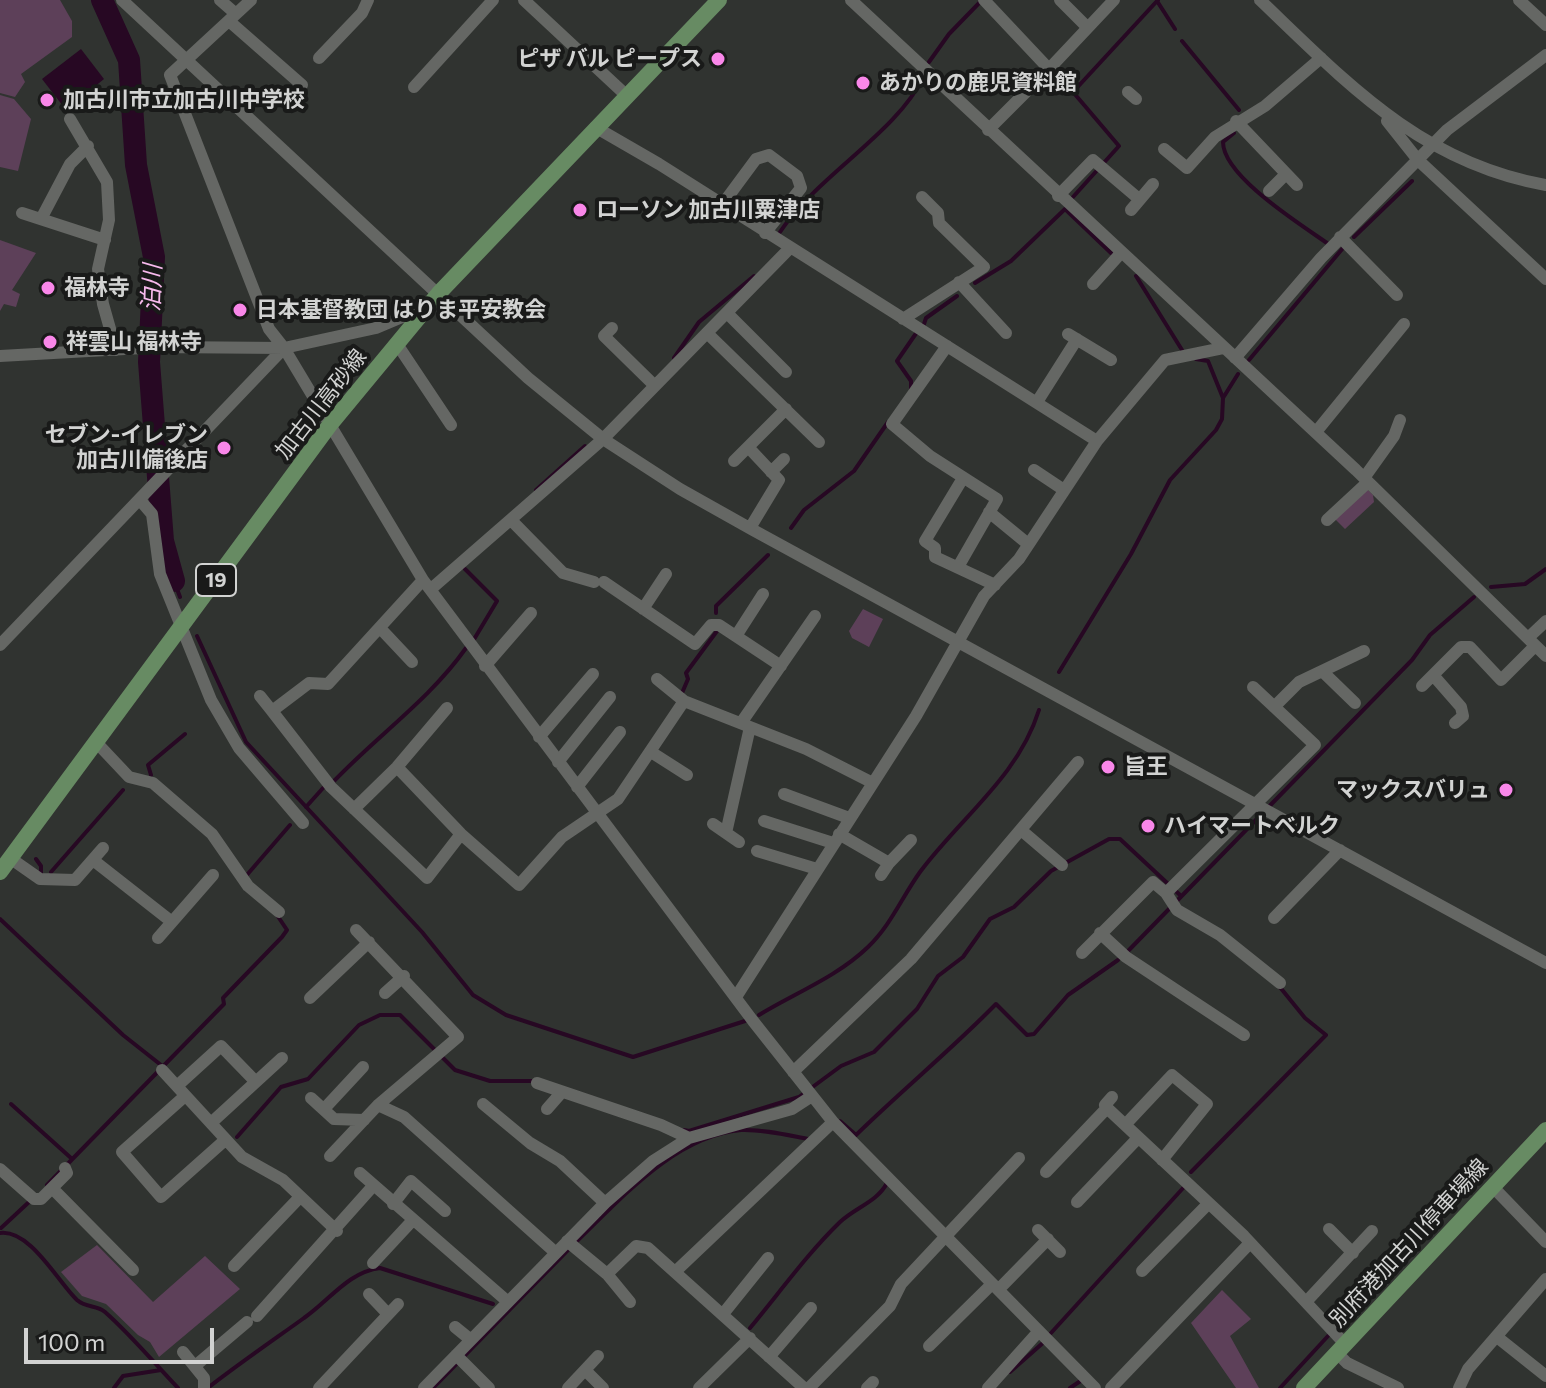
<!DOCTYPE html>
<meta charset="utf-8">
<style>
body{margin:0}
#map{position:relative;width:1546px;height:1388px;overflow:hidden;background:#303330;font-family:Commissioner,sans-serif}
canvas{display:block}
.scale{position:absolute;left:24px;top:1328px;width:190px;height:36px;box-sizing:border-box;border:4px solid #d2d3d2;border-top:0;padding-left:10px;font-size:24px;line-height:28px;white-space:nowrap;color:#d2d3d2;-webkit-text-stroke:6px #191a19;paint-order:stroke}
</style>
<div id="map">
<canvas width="1546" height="1388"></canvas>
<div class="scale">100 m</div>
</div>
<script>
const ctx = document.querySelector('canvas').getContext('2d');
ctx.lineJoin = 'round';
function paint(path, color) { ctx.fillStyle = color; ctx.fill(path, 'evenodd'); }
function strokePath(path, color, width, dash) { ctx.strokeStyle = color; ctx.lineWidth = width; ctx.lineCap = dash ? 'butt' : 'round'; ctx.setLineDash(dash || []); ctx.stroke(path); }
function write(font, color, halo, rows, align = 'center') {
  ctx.font = font + ' Commissioner,"Noto Sans JP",sans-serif'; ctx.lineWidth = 8; ctx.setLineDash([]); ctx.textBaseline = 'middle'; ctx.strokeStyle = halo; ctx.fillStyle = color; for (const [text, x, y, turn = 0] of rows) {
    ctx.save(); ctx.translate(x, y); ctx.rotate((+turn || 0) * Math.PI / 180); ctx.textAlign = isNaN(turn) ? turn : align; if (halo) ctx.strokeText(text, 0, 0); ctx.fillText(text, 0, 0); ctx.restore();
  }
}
paint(new Path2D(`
 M0,0H60L72,21V37L21,74L25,82L15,97L0,93Z
 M0,95L14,99L31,119L18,171L0,167Z
 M0,240L36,253L12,290L20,294L16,307L4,304L0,311Z
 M1365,487L1373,495L1374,502L1345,529L1334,518Z
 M863,609L883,619L869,647L852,638L849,631Z
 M97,1245L153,1302L205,1256L240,1289L159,1357L150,1342L138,1335L106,1304L82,1296L61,1272Z
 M1222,1290L1251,1319L1230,1336L1259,1388H1236L1191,1323Z`), '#5d4059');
paint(new Path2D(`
 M81,49L104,79L66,110L42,79Z`), '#270823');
strokePath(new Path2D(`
 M1157,1L1175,29
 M1182,41L1239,110
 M929,62L949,34L981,1
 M1234,133L1223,142C1223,176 1300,224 1327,243
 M1073,197L1119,146L1073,92L1158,0
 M780,232C819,174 896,134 924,76
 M1354,237L1412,181
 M1136,276L1182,350
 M975,283L1011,261L1065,209L1111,253
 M924,324L926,318L957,296
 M674,358L699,322L754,276
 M1196,359L1208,361L1223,398
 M1249,360L1343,248
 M911,389V381L897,361L917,332
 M536,490L585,446
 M791,528L804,510L854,471L888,422
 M465,569L497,601L473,641
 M174,581L180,597
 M1491,587L1525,584L1546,569
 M716,613V606L768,555
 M197,636L246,742L422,932L473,995L506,1015L633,1057L745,1021
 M1059,672L1131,554L1170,480L1216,430L1222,419L1223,398L1238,374
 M682,693L688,679L686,673L717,631
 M151,775L148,765L185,734
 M334,781C378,735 430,699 466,648
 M306,807L323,788
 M36,859L41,866V874
 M51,872L123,790
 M246,876L290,825
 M0,919L123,1035L161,1065
 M1129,950L1412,660L1430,635L1474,597
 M759,1015C795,993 837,977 868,947C891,925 902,897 920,872C961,817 1018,777 1039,710
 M11,1104L71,1158
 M840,1121L856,1135C902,1090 951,1050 996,1004L1027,1035L1034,1034L1068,995L1118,960
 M684,1130L689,1131L799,1097L841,1066L874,1052L917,1009L938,976L963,957L990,919L1014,907L1051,871L1109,839H1120L1180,895
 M237,1137L281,1087L308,1079L359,1025L380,1015H400L455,1070L490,1081H536
 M1191,1172L1326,1035L1305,1018L1279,986
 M47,1185L224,1004L223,998L282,937L287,930L277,915
 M1,1228L29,1202
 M0,1233C30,1229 58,1282 77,1300C86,1308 97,1305 105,1312C132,1336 154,1363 178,1388
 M576,1242C622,1198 675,1136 741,1130C763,1129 787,1135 808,1139
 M750,1328C780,1292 807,1254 840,1222C856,1207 877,1202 887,1183
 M1336,1328L1461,1196
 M1051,1333L1184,1187
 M1010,1372L1044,1342
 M209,1387C240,1363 272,1341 304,1318C329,1301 348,1272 380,1268L493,1304
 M114,1388L123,1376L161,1370
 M433,1388L568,1250
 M1070,1388L1082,1380
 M1280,1388L1328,1336`), '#270823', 4);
strokePath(new Path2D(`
 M102,0L129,60L136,165L154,257L149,362L163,541L174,581`), '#270823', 22);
strokePath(new Path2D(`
 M122,0L528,378L603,439L680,489L753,530L1546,963
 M220,0L236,14
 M251,0L170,75L269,329L284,348L423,580L753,1021L833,1122L1095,1388
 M524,0L627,96
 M851,0L1356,470L1546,656
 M984,0L1049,69L1114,0
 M1060,0L1087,27
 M1260,0C1347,83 1421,163 1546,185
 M1519,0L1546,25
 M229,21L302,85
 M319,58L362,13L368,0
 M414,87L493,0
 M1128,92L1136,99
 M70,119L107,182L109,220L98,269L103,304L116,350
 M1236,121L1297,185
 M1387,121L1418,160L1546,279
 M595,127L659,164L1097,441
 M988,130L1043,75
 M1164,149L1187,168L1215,137L1265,106L1321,58
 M1269,191L1286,174
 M1058,196L1093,160L1139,199
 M722,205L756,159L769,155L797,176L801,188L765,233
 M1131,210L1153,184
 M22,213L105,240
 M41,219L70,164L88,146
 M1340,237L1397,295
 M959,282L1006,333
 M1093,284L1120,254
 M727,313L786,372
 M903,319L984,267L939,223L938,213L922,197
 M612,328L604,336L655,386
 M707,333L819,442
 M1068,334L1111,360
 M397,344L451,425
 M947,346L892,424L930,456L997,499L958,567
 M0,356L160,347L284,348
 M1235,358L1321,258L1447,130L1546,55
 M1037,402L1077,339
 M1316,432L1404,324
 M748,447L779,480L750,528
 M734,461L786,409
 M1034,470L1064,490
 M771,472L784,459
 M963,478L925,541L935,548V557L995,585
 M1364,478L1394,436L1400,420
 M140,500L152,514L160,574L211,700L239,748L303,823
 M989,512L1028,544
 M511,520L563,573L594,582
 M1327,520L1368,482
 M423,580L328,684L309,683L272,711L331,787L427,878L461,834
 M604,582L695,644L711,625H719L781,666
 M431,589L603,439L789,249
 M643,609L666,574
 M380,628L412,662
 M736,636L763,594
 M1528,638L1546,621
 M0,645L284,348L376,328L421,309
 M485,666L531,613
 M1322,671L1355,703
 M1433,675L1461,707L1463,716L1455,723
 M657,679L684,701
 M1422,686L1461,647H1470L1501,680L1535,646
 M260,696L272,711
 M1274,707L1299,682L1364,651
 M741,723L815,616
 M539,737L593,674
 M96,742L129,777L153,783L212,834L248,886L279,912
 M651,752L687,775
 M558,762L610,697
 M397,767L461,834L519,885L562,837L618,799L684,701L806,749L871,782
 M577,787L620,732
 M784,794L849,818
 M354,809L397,767L447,708
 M764,821L833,843
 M713,824L739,842
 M1021,830L1062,865
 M726,833L750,727
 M839,834L889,863L881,875
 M757,851L817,869
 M10,858L40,879L75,880L103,848
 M93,860L172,922
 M889,863L911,840
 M1166,893L1177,910L1220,935L1280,983
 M1274,918L1340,850
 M1100,933L1126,957L1244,1035
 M158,938L213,875
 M1082,953L1153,882L1166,893L1315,745L1253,687
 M385,993L404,976
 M736,997L916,716L984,596L1019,559L1097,441L1165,360L1223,348
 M310,998L369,942
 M162,1070L242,1157L283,1180L337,1231
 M793,1072L911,959L1078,762
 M537,1083L661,1125L689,1138
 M177,1086L221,1046L255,1081
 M185,1096L122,1152L161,1197L224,1141
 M311,1098L334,1119L364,1120
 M483,1104L530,1143L560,1161L605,1203
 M378,1105L404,1117L556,1253
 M1107,1108L1244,1236L1345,1344
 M324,1109L363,1067
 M547,1109L561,1093
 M211,1123L282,1058
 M1125,1125L1172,1075L1207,1104L1162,1160
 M330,1156L378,1105L458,1037L356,930
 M0,1169L34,1199H41L67,1173L65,1168
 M1046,1172L1107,1108L1105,1105L1112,1097
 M360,1173L507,1301
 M1492,1186L1546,1242
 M53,1189L133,1270
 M1077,1202L1138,1138
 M393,1204L411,1181L445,1211
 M1329,1229L1353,1253
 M1038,1230L1060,1252
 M567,1241L607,1274L636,1246L648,1248L804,1388
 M373,1263L412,1221
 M234,1266L300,1197
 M676,1271L833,1122
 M1142,1271L1208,1204
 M607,1274L630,1302
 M999,1289L1048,1239
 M369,1294L388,1314
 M1306,1302L1372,1231
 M723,1314L768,1258
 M257,1316L373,1186
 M455,1327L471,1340
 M1497,1337L1546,1376
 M929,1346L992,1284
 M183,1352L204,1378V1388
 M1337,1353L1347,1363L1398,1388
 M456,1355L489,1388
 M769,1357L811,1308
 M195,1366L247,1322
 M585,1370L603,1388
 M319,1388L398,1304
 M424,1388L605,1203L653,1161L689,1138L792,1109L812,1096
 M568,1388L598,1356
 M699,1388L750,1338
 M809,1388L890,1306L901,1284L1019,1158
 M867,1388L873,1382
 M988,1388L1039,1331
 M1111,1388L1250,1243
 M1459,1388L1468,1369L1546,1279`), '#656764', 12);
strokePath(new Path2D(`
 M0,872L329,426L439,293L719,0
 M1304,1388L1546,1130`), '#678b63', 16);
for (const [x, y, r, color] of [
 [718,59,8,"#f987e9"],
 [863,83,8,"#f987e9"],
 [47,100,8,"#f987e9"],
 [580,210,8,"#f987e9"],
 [48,288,8,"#f987e9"],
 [240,310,8,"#f987e9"],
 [50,342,8,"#f987e9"],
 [224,448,8,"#f987e9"],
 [1108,767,8,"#f987e9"],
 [1506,790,8,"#f987e9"],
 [1148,826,8,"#f987e9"]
]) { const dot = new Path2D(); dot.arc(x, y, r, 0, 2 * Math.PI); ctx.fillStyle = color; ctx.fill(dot); strokePath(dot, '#191a19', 3); }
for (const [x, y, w] of [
 [216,580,40]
]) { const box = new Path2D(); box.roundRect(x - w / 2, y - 16, w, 32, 6); ctx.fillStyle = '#191a19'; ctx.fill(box); strokePath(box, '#d2d3d2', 2); }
write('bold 20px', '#d2d3d2', null, [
 ["19",216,580]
]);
write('bold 22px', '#d2d3d2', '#191a19', [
 ["ピザ バル ピープス",702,59,"right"],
 ["あかりの鹿児資料館",879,83],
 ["加古川市立加古川中学校",63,100],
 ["ローソン 加古川粟津店",596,210],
 ["福林寺",64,288],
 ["日本基督教団 はりま平安教会",256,310],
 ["祥雲山 福林寺",66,342],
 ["セブン-イレブン",208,435,"right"],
 ["加古川備後店",208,460,"right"],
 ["旨王",1124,767],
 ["マックスバリュ",1490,790,"right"],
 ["ハイマートベルク",1164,826]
], 'left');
write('22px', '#d2d3d2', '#191a19', [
 ["加古川高砂線",321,404,-52],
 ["別府港加古川停車場線",1409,1243,-47]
]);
write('italic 24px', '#f7b9ec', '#191a19', [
 ["泊川",152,288,-88]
]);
</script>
